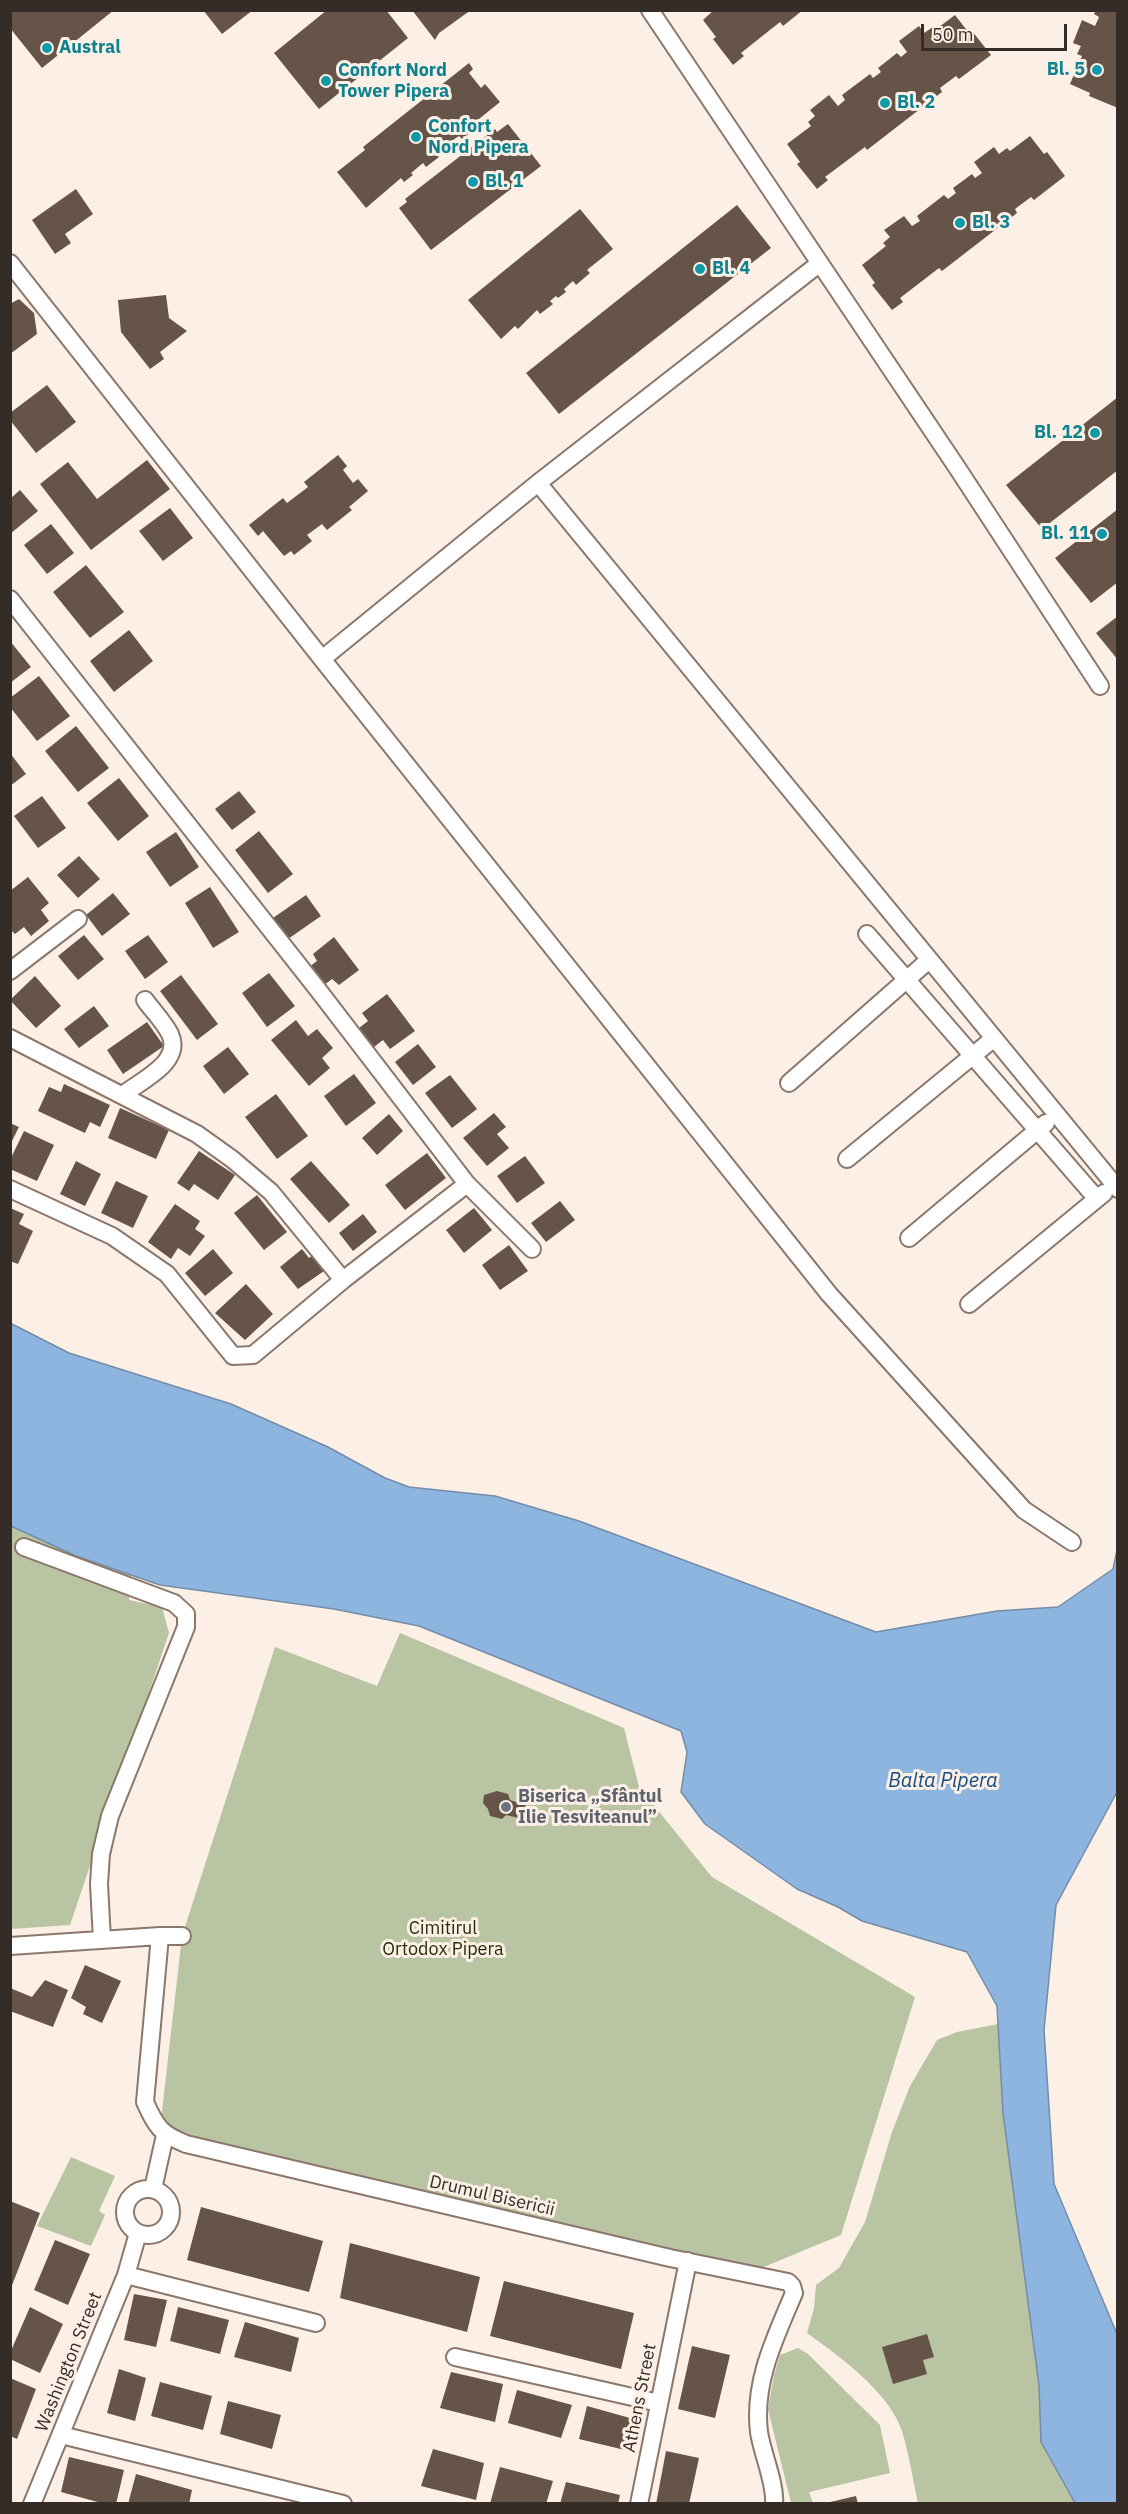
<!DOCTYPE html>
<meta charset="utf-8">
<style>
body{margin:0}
#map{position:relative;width:1128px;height:2514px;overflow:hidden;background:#fcefe6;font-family:"IBM Plex Sans",sans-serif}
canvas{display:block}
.frame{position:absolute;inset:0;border:12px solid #352c27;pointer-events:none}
.scale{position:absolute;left:921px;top:24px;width:146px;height:27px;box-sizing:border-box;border:3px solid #352c27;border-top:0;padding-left:8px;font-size:18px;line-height:21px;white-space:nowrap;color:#352c27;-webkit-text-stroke:4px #fcefe6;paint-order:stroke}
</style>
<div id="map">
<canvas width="1128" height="2514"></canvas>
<div class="frame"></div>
<div class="scale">50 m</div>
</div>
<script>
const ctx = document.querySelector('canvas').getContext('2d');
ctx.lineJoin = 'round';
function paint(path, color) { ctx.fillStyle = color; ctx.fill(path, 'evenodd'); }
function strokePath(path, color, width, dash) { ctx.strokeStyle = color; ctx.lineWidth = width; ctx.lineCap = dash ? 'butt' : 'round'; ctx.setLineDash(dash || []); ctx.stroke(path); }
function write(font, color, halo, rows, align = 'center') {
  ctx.font = font + ' "IBM Plex Sans",sans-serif'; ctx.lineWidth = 6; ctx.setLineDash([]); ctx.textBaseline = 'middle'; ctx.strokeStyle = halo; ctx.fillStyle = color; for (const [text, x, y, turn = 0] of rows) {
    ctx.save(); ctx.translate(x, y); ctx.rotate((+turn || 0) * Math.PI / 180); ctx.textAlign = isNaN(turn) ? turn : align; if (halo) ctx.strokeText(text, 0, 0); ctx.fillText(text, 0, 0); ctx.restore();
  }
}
paint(new Path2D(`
 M11,1526L75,1556L131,1575L129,1600L162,1607L169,1633L70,1925L11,1929Z
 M400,1633L624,1728L639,1787L712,1877L915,1997L841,2235L754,2271L160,2129L182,1936L275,1647L377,1686Z
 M998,2024L1003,2113L1039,2385L1041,2442L1075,2503H918C913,2480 909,2454 902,2431C889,2392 839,2356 807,2333L814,2308L816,2285L839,2268L865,2222L892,2132L910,2086L937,2040L957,2032Z
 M71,2157L115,2176L99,2211L105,2215L91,2246L37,2226Z
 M798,2348L808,2354L880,2425L890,2473L809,2492L813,2503H791L768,2409L774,2375L780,2355Z`), '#b8c4a2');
const water = new Path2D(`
 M10,1323L69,1353L231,1404L328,1447L385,1478L409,1487L495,1496L579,1521L876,1632L997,1611L1058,1607L1113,1569L1117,1550V1792L1056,1905L1044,2030L1054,2184L1117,2334V2503H1075L1041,2442L1039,2385L1003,2113L997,2006L967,1952L862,1921L838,1907L797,1889L705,1824L681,1792L687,1752L681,1731L419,1626L334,1609L160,1585L76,1556L11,1526Z`);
paint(water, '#8db5df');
strokePath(water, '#738ca8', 1.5);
paint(new Path2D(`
 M10,10H114L42,68L10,28Z
 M203,10H253L222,34Z
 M327,10H386L408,38L319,109L274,53Z
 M412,10H471L439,33L435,40Z
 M714,10H803L783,26L780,22L741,53L744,56L733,65L713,39L716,37L703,20Z
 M1096,10H1118V108L1089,96L1090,93L1070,84L1082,56L1077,54L1081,46L1073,43L1082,20L1095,26L1099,17L1094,14Z
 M955,15L969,33L972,31L991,55L959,79L956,76L940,88L942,92L867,150L865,147L825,177L828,180L817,189L797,164L800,162L787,144L811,126L808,122L815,116L810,110L829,95L838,106L845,100L842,95L870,74L873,78L881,72L878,68L897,53L901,57L907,52L899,41L919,26L924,33L933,27L935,30Z
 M469,63L473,69L469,73L481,88L485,84L500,102L474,123L477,127L462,139L459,136L450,142L453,145L444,152L442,150L436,154L439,157L426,167L423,163L411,173L413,175L404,182L401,178L366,208L337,172L365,150L363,147Z
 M508,124L541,166L431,250L399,208L407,202L405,199L495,129L497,132Z
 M1030,136L1044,154L1047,152L1065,176L1034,200L1031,197L1015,209L1017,213L942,271L939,268L900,298L903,302L892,310L872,285L875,283L862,265L886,246L883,243L890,237L884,230L904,216L912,226L920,221L917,216L944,195L948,199L956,193L953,188L972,174L975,178L982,173L974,162L994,147L999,154L1007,148L1010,151Z
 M76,189L93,214L65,234L71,243L55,254L32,220Z
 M737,205L771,248L559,414L526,373Z
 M580,209L613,249L587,270L590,273L576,285L573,281L564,289L566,292L558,298L556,296L550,301L553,304L540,314L537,310L518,329L515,326L501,339L468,300Z
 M166,295L169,318L187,331L160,352L164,359L150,369L121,332L118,300Z
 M19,299L34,313L37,334L10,354V304Z
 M47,385L76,422L36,453L10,420V413Z
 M1118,397V470L1042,529L1006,485Z
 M338,455L347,466L343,470L353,483L358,479L368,491L349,507L352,510L327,530L322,524L307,535L312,541L294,555L291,551L284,556L263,531L258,536L249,525L283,498L287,503L308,487L304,482Z
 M147,460L170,489L91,550L40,484L68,462L97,499Z
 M20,490L38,511L10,534V499Z
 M170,508L193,538L163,561L139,531Z
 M1118,509V582L1091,603L1055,558Z
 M51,524L74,553L47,574L24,545Z
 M86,565L124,612L90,638L53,592Z
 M1118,616V660L1096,633Z
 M129,630L153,661L114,692L90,661Z
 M10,641L31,667L10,683Z
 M39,676L70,716L37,741L10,707V698Z
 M76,726L109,768L78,792L45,751Z
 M10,753L26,774L10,786Z
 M119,778L149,816L118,841L87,803Z
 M239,791L256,812L232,830L215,809Z
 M42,796L66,828L38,848L14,816Z
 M259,831L293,874L268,893L235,850Z
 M176,832L199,867L170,887L146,852Z
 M79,856L100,879L78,898L57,875Z
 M28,877L49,903L41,910L49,921L31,936L24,927L15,934L10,929V891Z
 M210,887L239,932L213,948L185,903Z
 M113,893L130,914L102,936L86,915Z
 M306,895L321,916L288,939L273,918Z
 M84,935L104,959L78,980L58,956Z
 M148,935L168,962L145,979L125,951Z
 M334,937L359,970L339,985L332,979L323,986L309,967L317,961L313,954Z
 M269,973L295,1006L267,1027L242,993Z
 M181,975L218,1024L197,1040L160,991Z
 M35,976L61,1006L36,1028L10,1000Z
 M387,994L415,1031L390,1049L383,1040L374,1047L359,1028L368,1021L362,1013Z
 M94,1006L109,1026L79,1048L64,1029Z
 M296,1020L308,1036L317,1029L333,1048L322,1058L330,1068L309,1086L271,1040Z
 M147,1022L164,1046L123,1074L107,1050Z
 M418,1044L436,1067L413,1085L395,1062Z
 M228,1047L249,1074L224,1094L203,1066Z
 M354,1074L376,1103L346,1126L324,1096Z
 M450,1075L477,1109L452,1128L425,1093Z
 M64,1084L110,1105L100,1127L90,1122L85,1133L38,1111L49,1087L61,1092Z
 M276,1094L308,1136L277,1159L245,1117Z
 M120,1108L169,1130L156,1159L108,1138Z
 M494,1113L506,1127L497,1134L509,1148L487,1166L463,1138Z
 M389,1114L403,1131L377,1155L362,1138Z
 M10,1123L19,1127L10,1145Z
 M24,1131L54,1145L37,1181L10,1169V1160Z
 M199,1151L235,1175L218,1200L194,1184L189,1191L177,1183Z
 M427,1153L446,1178L405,1210L385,1185Z
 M525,1156L545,1183L517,1203L497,1176Z
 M76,1161L101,1174L85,1206L60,1194Z
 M311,1161L350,1205L329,1223L290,1179Z
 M116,1181L148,1196L133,1228L101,1213Z
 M257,1195L287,1232L264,1250L234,1213Z
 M560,1201L575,1220L546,1242L531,1223Z
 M175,1204L200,1221L195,1229L205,1236L190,1256L178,1248L171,1259L148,1242Z
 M10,1208L24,1214L19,1224L33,1231L18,1264L10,1261Z
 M474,1208L492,1230L464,1253L446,1230Z
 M363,1214L377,1232L353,1251L339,1233Z
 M509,1245L528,1271L500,1290L482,1265Z
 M213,1249L233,1273L205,1296L185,1273Z
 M302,1249L309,1258L315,1253L327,1269L298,1289L280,1267Z
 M246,1284L273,1314L245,1340L215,1313Z
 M497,1791L508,1794L510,1800L526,1805L523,1819L506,1815L502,1819L490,1816L488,1809L483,1803L484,1795Z
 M85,1965L121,1981L102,2023L83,2014L86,2007L71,1998Z
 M45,1980L68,1990L53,2027L10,2011V1988L32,1997Z
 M10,2201L40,2213L11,2288H10Z
 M201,2207L323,2241L309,2292L187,2260Z
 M55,2240L90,2254L68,2305L34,2290Z
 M350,2243L480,2277L467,2332L340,2298Z
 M504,2281L634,2313L621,2369L490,2336Z
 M134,2294L167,2300L156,2347L124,2340Z
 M30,2307L63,2324L40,2373L10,2359V2353Z
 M178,2307L229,2320L220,2354L170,2341Z
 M245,2322L299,2338L291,2372L234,2357Z
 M927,2334L934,2357L923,2360L927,2374L893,2384L882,2347Z
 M692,2346L730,2355L715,2418L678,2409Z
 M119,2369L146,2378L135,2421L107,2413Z
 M451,2372L503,2384L495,2422L440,2408Z
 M10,2378L36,2389L17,2439L10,2436Z
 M160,2382L212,2396L203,2430L151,2416Z
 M517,2390L572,2405L561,2438L508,2423Z
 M228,2401L281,2415L272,2449L220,2434Z
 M587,2406L637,2420L629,2451L579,2439Z
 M433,2449L484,2463L476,2500L421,2486Z
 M666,2451L699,2458L689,2504H656Z
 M69,2457L124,2470L116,2504H105L61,2492Z
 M500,2467L553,2481L546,2504H490Z
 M136,2474L192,2490L189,2504H128Z
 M566,2482L620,2495L618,2504H560Z
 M856,2496L858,2504H826V2503Z`), '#675448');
const minor = new Path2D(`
 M650,10L958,469L1100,686
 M10,263L322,659L829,1294L1024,1510L1072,1542
 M538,483L1118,1189
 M10,599L319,991L467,1184L532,1249
 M322,659L538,483L820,263
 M867,934L1097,1199
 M10,971L78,919
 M10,1038L197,1134L232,1159L271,1192L343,1280
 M789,1083L929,960
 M124,1094C142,1080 183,1062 170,1034C164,1022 153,1011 145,1000
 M847,1159L993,1039
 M10,1189L112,1236L167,1274L233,1356L253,1355L343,1280L467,1184
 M909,1238L1046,1123
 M969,1304L1104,1193
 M24,1547L174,1603L186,1614V1627L110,1816L101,1854L99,1884L102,1940
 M160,1936H182
 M10,1946L160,1936L145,2102C156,2127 161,2134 186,2144L670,2258L788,2282L792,2286L794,2293C775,2338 753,2382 759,2432C762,2453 776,2484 774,2504
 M125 2212a23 23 0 1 1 46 0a23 23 0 1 1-46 0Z
 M153,2189L165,2135
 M126,2275L316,2323
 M455,2357L659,2403
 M61,2435L343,2504
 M32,2504L126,2275L138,2233
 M639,2504L688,2261`);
strokePath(minor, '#8b776b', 20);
strokePath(minor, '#fff', 16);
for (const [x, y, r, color] of [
 [47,48,6,"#0f9aa8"],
 [1097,70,6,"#0f9aa8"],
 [326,81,6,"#0f9aa8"],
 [885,103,6,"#0f9aa8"],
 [416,137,6,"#0f9aa8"],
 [473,182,6,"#0f9aa8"],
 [960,223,6,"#0f9aa8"],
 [700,269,6,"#0f9aa8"],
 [1095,433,6,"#0f9aa8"],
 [1102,534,6,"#0f9aa8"],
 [506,1807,6,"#6b7280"]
]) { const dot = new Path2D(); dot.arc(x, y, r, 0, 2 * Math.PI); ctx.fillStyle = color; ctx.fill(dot); strokePath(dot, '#fcefe6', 2); }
write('bold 18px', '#0d838f', '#fcefe6', [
 ["Austral",59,48],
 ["Bl. 5",1085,70,"right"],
 ["Confort Nord",338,71],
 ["Tower Pipera",338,92],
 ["Bl. 2",897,103],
 ["Confort",428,127],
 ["Nord Pipera",428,148],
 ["Bl. 1",485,182],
 ["Bl. 3",972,223],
 ["Bl. 4",712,269],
 ["Bl. 12",1083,433,"right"],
 ["Bl. 11",1090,534,"right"]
], 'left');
write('bold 18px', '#5b616d', '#fcefe6', [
 ["Biserica „Sfântul",518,1797],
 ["Ilie Tesviteanul”",518,1818]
], 'left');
write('18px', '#242f06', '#fcefe6', [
 ["Cimitirul",443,1929],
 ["Ortodox Pipera",443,1950]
]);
write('18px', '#352c27', '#fcefe6', [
 ["Drumul Bisericii",492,2196,13],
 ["Washington Street",69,2362,-68],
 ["Athens Street",640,2398,-79]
]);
write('italic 20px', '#134c81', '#fcefe6', [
 ["Balta Pipera",943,1781]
]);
</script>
